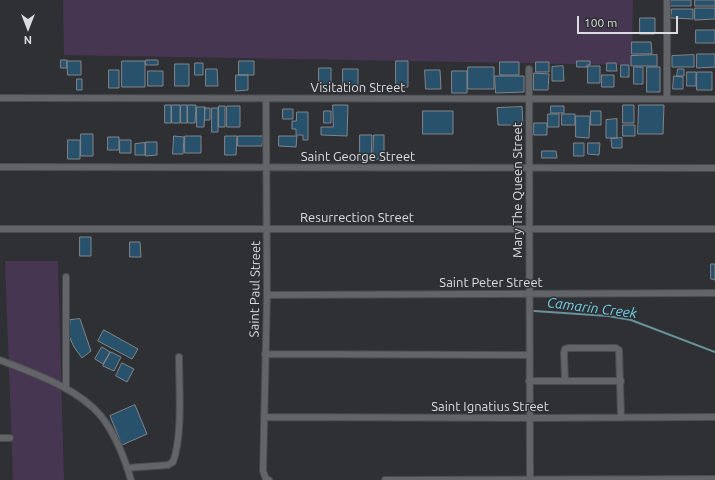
<!DOCTYPE html>
<style>
body{margin:0}
#map{position:relative;width:715px;height:480px;overflow:hidden;background:#2e3034;font-family:Ubuntu,sans-serif}
canvas{display:block}
.north{position:absolute;left:8px;top:8px;width:40px;height:40px;-webkit-text-stroke:3px #2e3034;paint-order:stroke;rotate:180deg;font-size:11px;font-weight:700;line-height:16px;text-align:center;color:#dbdcdf}
.north::after{content:'';display:block;margin:auto;width:14px;height:18px;background:#dbdcdf;clip-path:polygon(50% 0,100% 100%,50% 72%,0 100%)}
.scale{position:absolute;left:577px;top:16px;width:101px;height:18px;box-sizing:border-box;border:2px solid #dbdcdf;border-top:0;padding-left:5px;font-size:12px;line-height:14px;white-space:nowrap;color:#dbdcdf;-webkit-text-stroke:3px #2e3034;paint-order:stroke}
</style>
<div id="map">
<canvas width="715" height="480"></canvas>
<div class="north">N</div>
<div class="scale">100 m</div>
</div>
<script>
const ctx = document.querySelector('canvas').getContext('2d');
ctx.lineJoin = 'round';
function paint(path, color) { ctx.fillStyle = color; ctx.fill(path, 'evenodd'); }
function strokePath(path, color, width, dash) { ctx.strokeStyle = color; ctx.lineWidth = width; ctx.lineCap = dash ? 'butt' : 'round'; ctx.setLineDash(dash || []); ctx.stroke(path); }
function write(font, color, halo, rows, align = 'center') {
  ctx.font = font + ' Ubuntu,sans-serif'; ctx.lineWidth = 3; ctx.setLineDash([]); ctx.textBaseline = 'middle'; ctx.strokeStyle = halo; ctx.fillStyle = color; for (const [text, x, y, turn = 0] of rows) {
    ctx.save(); ctx.translate(x, y); ctx.rotate((+turn || 0) * Math.PI / 180); ctx.textAlign = isNaN(turn) ? turn : align; if (halo) ctx.strokeText(text, 0, 0); ctx.fillText(text, 0, 0); ctx.restore();
  }
}
paint(new Path2D(`
 M63,0H633L632,65L64,55Z
 M5,261H58L64,480H13Z`), '#463651');
strokePath(new Path2D(`
 M534,311L608,316L631,320L715,352`), '#69929d', 2);
const building = new Path2D(`
 M671,0H691V6H671Z
 M695,0H715V6H695Z
 M695,8H715V19L695,20Z
 M672,9H693V19L671,18Z
 M640,18H655V34H640Z
 M696,30H715V43H696Z
 M632,42H651L652,54H632Z
 M697,54H715V67L697,68Z
 M657,55V66H631V56Z
 M694,55V67H672V56Z
 M61,60H67V68H61Z
 M146,60H158V65H146Z
 M67,61H81V75H68Z
 M122,61H145V87H122Z
 M239,61H254V75H239Z
 M396,61H408V87H396Z
 M577,61H590V65H587V67H577Z
 M500,62H519V75H500Z
 M536,62H549V72H536Z
 M195,63H203V75H195Z
 M607,63H616L617,71H607Z
 M175,64H189V86H175Z
 M621,65H629V77H621Z
 M563,66L564,81H552V67Z
 M588,66H600V83H588Z
 M468,67H494V89H468Z
 M634,67H643V84H634Z
 M647,67H660V92H647Z
 M319,68H331V85H319Z
 M206,69H217L218,86H206Z
 M343,69H358V86L343,87Z
 M678,69H684V76H677Z
 M109,70H119V88H109Z
 M425,70H440L441,89H426Z
 M148,71H163V86H148Z
 M452,71H467V93H452Z
 M687,72H696V86H687Z
 M697,72H712V90H697Z
 M534,73L549,74L548,90H534Z
 M236,75H248V90L236,91Z
 M602,75H614V87H602Z
 M495,76H524V92L496,93Z
 M674,76L683,77V89H673Z
 M77,79H82V90H77Z
 M165,105H171V123H165Z
 M172,105H180V123H172Z
 M181,105H187V123H181Z
 M188,105H196L195,123H188Z
 M333,105H348L347,136L321,135V127H333Z
 M623,105H634V123H623Z
 M639,105H664L663,134H638Z
 M219,106H225V127H219Z
 M227,106H240V127H227Z
 M551,106H564V113H551Z
 M197,107H205L204,127H197Z
 M522,107L523,125H498L497,108Z
 M205,108H210V120H205Z
 M212,108H218V132H212Z
 M283,109H293V119H283Z
 M324,111H331V123H324Z
 M423,111H453V134H423Z
 M591,111H601V125H591Z
 M297,112H308V140H303V135H296V129H292V121H296Z
 M548,114H559V127H548Z
 M562,114H575V125H562Z
 M576,116H590L589,138L576,137Z
 M617,119V138H606V120Z
 M534,123H547V135H534Z
 M623,125H635V136H623Z
 M81,134H93V156H81Z
 M360,135H372L371,160H360Z
 M374,135H384V159H373Z
 M174,136L184,137L183,154H173Z
 M185,136H201V153H185Z
 M225,136H237L236,155H225Z
 M238,136H263L262,146H238Z
 M279,136H297L296,147L279,146Z
 M108,137H119V150H108Z
 M622,138V148H612L611,139Z
 M68,140H80V159H68Z
 M120,140H131V153H120Z
 M146,142H157V155L146,156Z
 M145,143V155H135V144Z
 M574,143H584V156H574Z
 M588,143H600L599,155L588,154Z
 M542,151H556L557,158H542Z
 M80,237H91V256H80Z
 M130,242H140L141,257H130Z
 M711,264H715V280L711,279Z
 M80,319L91,351L82,358L74,347L69,336L70,320Z
 M104,330L138,349L132,359L98,341Z
 M102,347L110,352L103,364L95,359Z
 M111,352L121,357L114,371L103,366Z
 M122,363L134,369L127,382L116,376Z
 M135,405L147,434L122,445L110,416Z`);
paint(building, '#28516c');
strokePath(building, '#808589', 1);
const street = new Path2D(`
 M529,69L530,479
 M0,98L715,99
 M266,99L267,295L263,471L266,479L269,480
 M667,99V0
 M0,167L715,168
 M0,229H715
 M66,277V388
 M267,295L715,293
 M265,354L529,355
 M0,360C33,373 78,388 101,416C115,434 125,459 131,480
 M529,381H621
 M565,381L564,353L565,349L569,348H616L619,350L621,417
 M264,417L530,418L715,417
 M0,438H10
 M127,468L168,465L173,462C183,435 179,386 179,357
 M385,480L715,479`);
strokePath(street, '#494b4f', 8);
strokePath(street, '#626468', 6);
write('13px', '#dbdcdf', '#2e3034', [
 ["Visitation Street",358,88],
 ["Saint George Street",358,157],
 ["Mary The Queen Street",518,190,-90],
 ["Resurrection Street",357,218],
 ["Saint Peter Street",491,283],
 ["Saint Paul Street",255,289,-89],
 ["Saint Ignatius Street",490,407]
]);
write('italic 14px', '#72cee7', '#2e3034', [
 ["Camarin Creek",592,308,7]
]);
</script>
